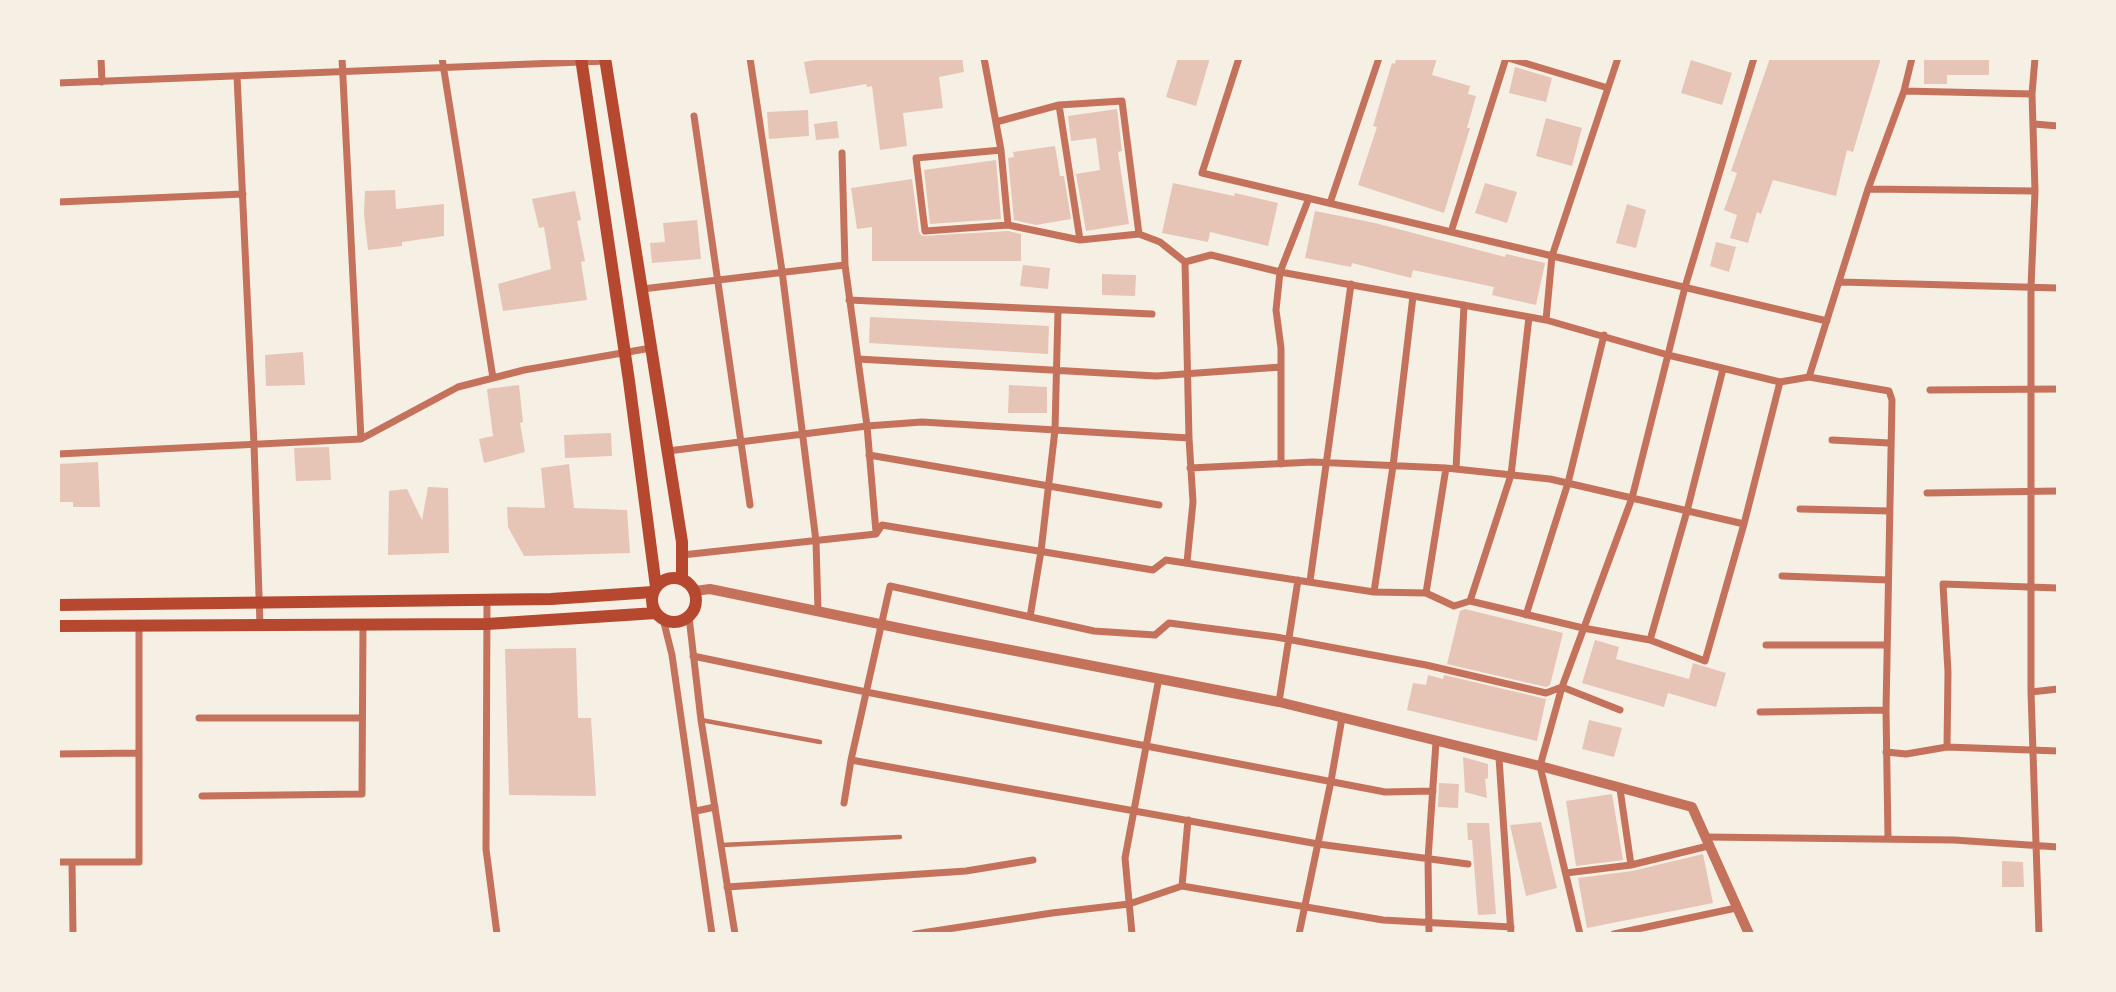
<!DOCTYPE html>
<style>
body{margin:0}
#map{position:relative;width:2116px;height:992px;overflow:hidden;background:#f6efe4;font-family:"DejaVu Sans",sans-serif}
canvas{display:block}
.frame{position:absolute;inset:0;border:60px solid #f6efe4;pointer-events:none}
</style>
<div id="map">
<canvas width="2116" height="992"></canvas>
<div class="frame"></div>
</div>
<script>
const ctx = document.querySelector('canvas').getContext('2d');
ctx.lineJoin = 'round';
function paint(path, color) { ctx.fillStyle = color; ctx.fill(path, 'evenodd'); }
function strokePath(path, color, width, dash) { ctx.strokeStyle = color; ctx.lineWidth = width; ctx.lineCap = dash ? 'butt' : 'round'; ctx.setLineDash(dash || []); ctx.stroke(path); }
paint(new Path2D(`
 M826,58H962L964,72L939,77L943,108L903,113L907,146L880,150L872,86L867,87L866,84L810,94L804,62Z
 M1178,58H1210L1196,106L1166,97Z
 M1396,58H1437L1432,75L1470,86L1468,94L1476,96L1467,128H1470L1444,213L1358,185L1377,127L1373,126L1392,63L1395,64Z
 M1770,58H1881L1853,152L1847,150L1836,196L1773,180L1761,214L1757,212L1748,243L1730,238L1737,215L1724,210L1737,173L1731,171Z
 M1924,58H1989V75H1947V84H1924Z
 M1691,60L1732,73L1722,105L1681,93Z
 M1515,67L1552,78L1546,102L1509,93Z
 M1117,109L1122,151L1118,152L1129,224L1086,231L1076,174L1100,170L1096,138L1071,141L1068,116Z
 M808,110L809,136L769,139L767,112Z
 M1546,118L1582,128L1572,166L1536,156Z
 M837,121L839,138L816,140L814,124Z
 M1055,146L1060,176H1064L1071,219L1036,225L1014,220L1008,158L1014,157L1013,152Z
 M996,160L1001,219L930,224L924,170Z
 M912,179L919,232L922,236L1008,231L1021,234V261H872V227L857,229L851,188Z
 M1173,183L1234,196L1235,193L1278,203L1268,246L1210,232L1208,242L1162,233Z
 M1485,183L1517,192L1507,223L1475,213Z
 M395,190L396,209L444,204V236L402,242V246L368,250L364,214L365,191Z
 M575,191L581,220L577,221L585,261L581,262L587,300L503,311L498,284L551,269L544,227L539,228L532,199Z
 M1627,204L1646,210L1636,248L1616,243Z
 M1315,211L1375,223L1505,257L1506,254L1545,263L1536,305L1492,295L1494,287L1413,270L1411,278L1352,263L1351,267L1305,258Z
 M697,220L701,259L652,263L650,243L665,242L663,223Z
 M1716,242L1736,247L1729,272L1710,266Z
 M1023,265L1050,268L1048,289L1020,286Z
 M1102,274L1136,275L1135,296L1102,295Z
 M870,317L1049,326L1048,354L869,343Z
 M303,352L305,385L266,386L265,355Z
 M519,385L523,422L520,423L525,452L484,463L479,439L493,436L487,389Z
 M1009,385L1047,387V413H1008Z
 M611,433L612,456L565,458L564,435Z
 M329,447L331,480L296,481L294,448Z
 M98,462L100,507H73V502H58V464Z
 M569,464L574,508L627,510L630,553L524,556L508,527L507,507L545,508L541,468Z
 M428,487L448,488L449,553L388,555L389,491L407,489L422,520Z
 M1465,609L1563,633L1550,685L1546,687L1447,664L1460,611Z
 M1595,640L1619,647L1616,659L1689,679L1693,663L1726,673L1716,707L1668,693L1664,707L1582,683Z
 M576,648L578,718H591L596,796L509,795L505,649Z
 M1428,675L1443,679L1444,675L1546,699L1537,741L1407,710L1413,683L1426,685Z
 M1589,720L1622,728L1614,757L1582,749Z
 M1463,757L1488,764V778L1485,779L1487,798L1465,792Z
 M1439,783L1459,784L1458,808L1438,807Z
 M1612,794L1623,860L1576,866L1566,801Z
 M1541,822L1557,888L1526,896L1510,825Z
 M1467,823H1489L1496,914L1478,915L1472,840H1468Z
 M1703,854L1713,903L1587,928L1578,878L1632,871Z
 M2002,861L2023,862L2024,887H2002Z`), '#e6c5b7');
strokePath(new Path2D(`
 M701,720L820,742
 M721,845L900,837`), '#c5725c', 4.5);
strokePath(new Path2D(`
 M101,58L102,82
 M342,58L361,439
 M442,58L493,378
 M750,58L782,271L816,541L818,611
 M984,58L1001,150L1008,225
 M1239,58L1202,173L1827,321
 M1508,58L1608,88
 M2035,58L2032,94L2035,191L2031,287V692L2039,934
 M237,76L254,444L260,625
 M58,83L606,61
 M1904,91L2032,94
 M1059,105L1080,240
 M694,116L750,505
 M996,122L1059,105L1122,101L1139,234
 M2034,124L2058,126
 M1001,150L916,158L925,231L1008,225L1080,240L1139,234L1160,242L1185,262
 M842,153L845,265L867,426L876,532
 M1868,189L2035,191
 M58,202L243,194
 M1330,203L1379,58
 M1451,232L1506,58
 M1840,282L2058,288
 M642,289L845,265
 M849,300L1152,314
 M1546,320L1668,355L1780,382L1809,377L1889,391L1892,400L1886,710L1888,839
 M858,359L1156,376L1281,367
 M1809,377L1868,189L1904,91L1912,58
 M1930,390L2058,389
 M1832,440L1889,443
 M668,451L867,426L922,422L1189,438
 M58,454L361,439L458,387L524,370L651,348
 M869,455L1159,505
 M1281,464V348L1276,310L1280,272L1309,198
 M1190,468L1313,462L1446,468L1550,479L1744,524
 M1456,469L1464,305
 M1927,493L2058,491
 M1800,509L1889,511
 M682,555L876,534L882,525L1153,570L1166,560L1374,592L1426,593L1454,606L1470,601L1583,628L1650,640L1705,661L1744,524L1780,382
 M1187,562L1193,502L1189,438L1185,262L1211,255L1280,272L1546,320L1552,256L1618,58
 M1782,576L1888,580
 M1310,581L1351,284
 M1374,592L1393,466L1413,296
 M1426,593L1446,468
 M487,600L486,849L497,934
 M1470,601L1511,475L1529,317
 M1526,615L1568,483L1604,335
 M689,617L701,720L735,934
 M1030,617L1041,551L1055,430L1058,310
 M663,619L672,655L712,934
 M1650,640L1687,511L1723,369
 M1766,645H1887
 M693,656L866,692L1385,792L1433,791
 M2031,692L2058,689
 M1279,702L1298,580
 M1760,712L1886,710
 M199,718H362
 M1947,747L1948,672L1943,584L2058,588
 M1886,752L1906,754L1947,747L2058,751
 M58,754L139,753
 M1499,758L1511,934
 M851,760L890,586L1094,631L1155,635L1169,623L1276,637L1426,665L1546,693L1562,687L1620,710
 M1620,789L1631,865
 M202,796L362,794L363,624
 M844,803L851,760L1318,844L1468,864
 M696,811L715,807
 M1706,837L1954,840L2058,847
 M58,862H139V625
 M72,862L73,934
 M1566,873L1631,865L1708,846
 M1182,886L1188,820
 M727,887L966,871L1033,860
 M915,934L1052,913L1129,904L1182,886L1383,920L1511,927
 M1132,934L1125,858L1159,678
 M1299,934L1331,781L1342,718
 M1429,934L1428,859L1436,742
 M1580,934L1540,766L1562,687L1632,498L1685,287L1754,58
 M1614,934L1736,908`), '#c5725c', 7);
strokePath(new Path2D(`
 M695,591L710,589L928,634L1279,702L1540,766L1692,807L1749,934`), '#c5725c', 10);
strokePath(new Path2D(`
 M581,58L629,381L656,587
 M605,58L682,542V578
 M652 600a22 22 0 1 1 44 0a22 22 0 1 1-44 0Z
 M58,605L551,599L653,592
 M58,626L487,624L656,613`), '#b5482f', 12);
</script>
